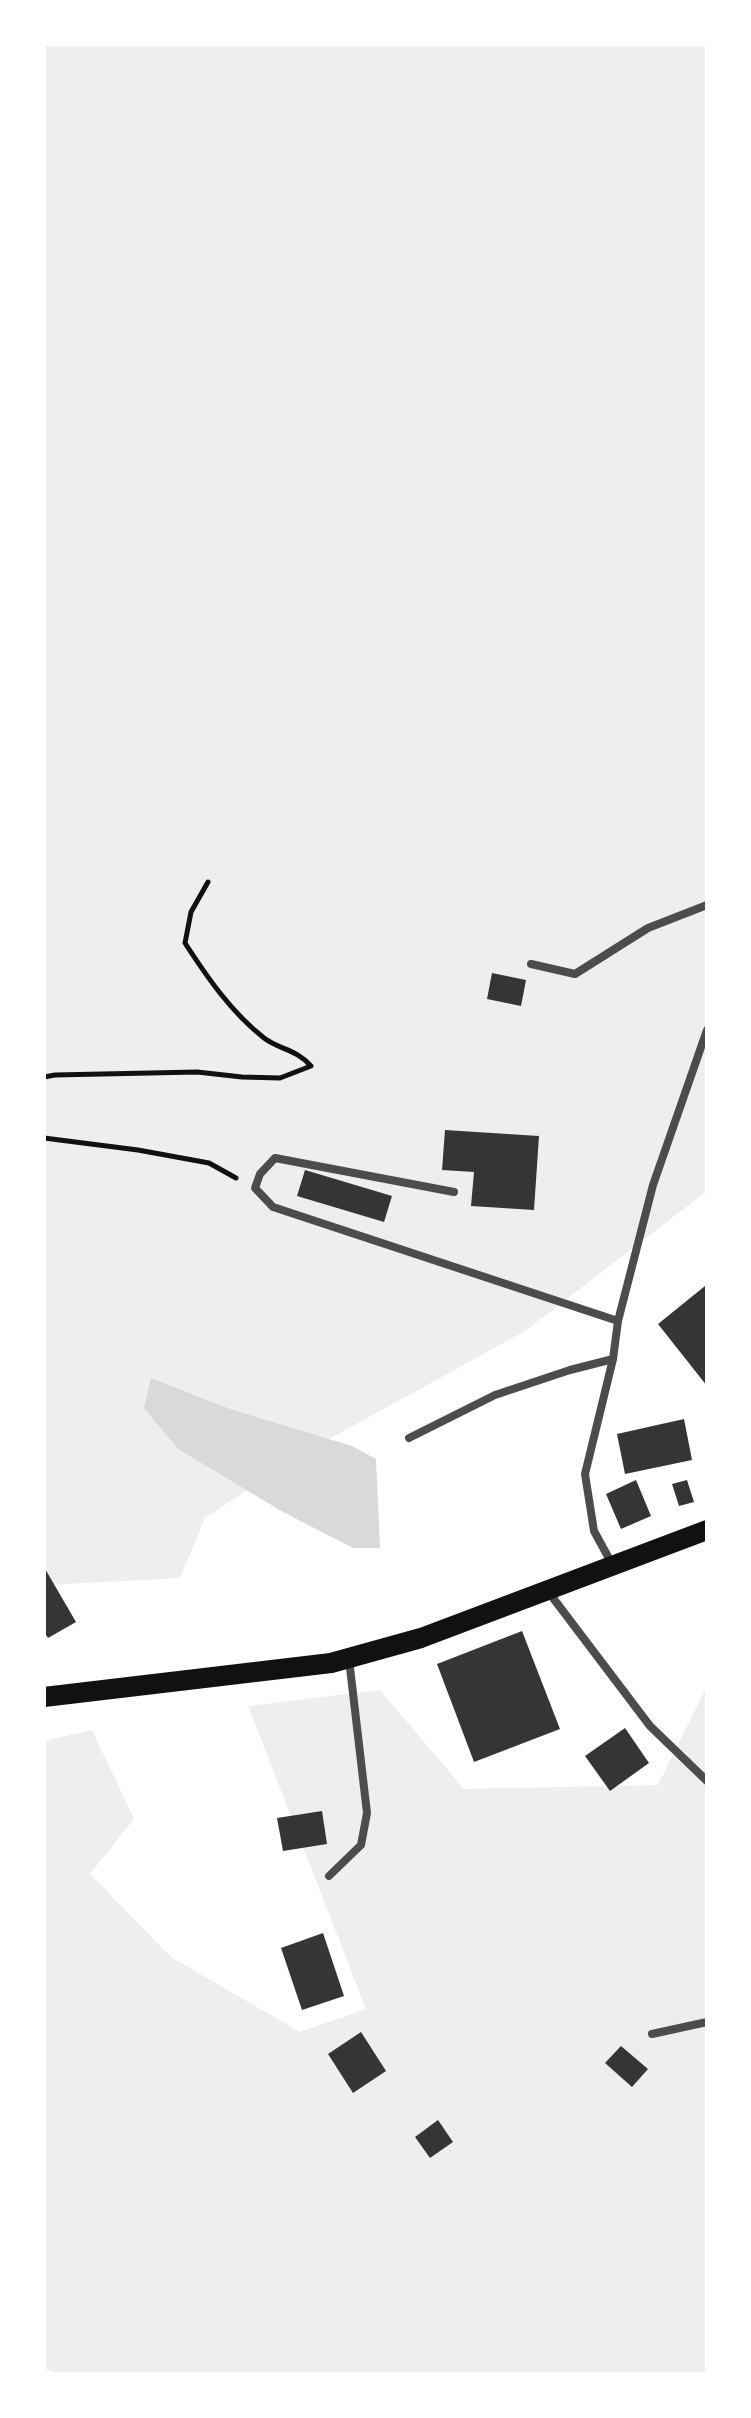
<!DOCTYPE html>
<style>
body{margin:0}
#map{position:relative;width:751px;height:2418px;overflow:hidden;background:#fff;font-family:"Fira Sans Condensed",sans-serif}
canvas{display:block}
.frame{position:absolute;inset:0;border:46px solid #fff;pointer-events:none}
</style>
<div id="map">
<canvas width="751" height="2418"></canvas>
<div class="frame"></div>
</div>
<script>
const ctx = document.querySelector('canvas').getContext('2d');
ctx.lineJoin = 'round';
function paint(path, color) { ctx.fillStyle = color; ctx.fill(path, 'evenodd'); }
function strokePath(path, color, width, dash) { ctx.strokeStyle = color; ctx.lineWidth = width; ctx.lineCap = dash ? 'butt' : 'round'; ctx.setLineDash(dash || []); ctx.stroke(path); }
paint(new Path2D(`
 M44,44H707V1191L525,1331L302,1454L205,1518L180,1578L44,1585Z
 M707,1686V2374H57L44,2368V1741L92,1730L134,1819L90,1874L171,1957L300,2032L366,2009L248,1706L380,1690L464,1789L658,1785Z`), '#eee');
paint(new Path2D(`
 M151,1378L230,1409L352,1446L376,1459L380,1548H353L283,1512L178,1449L144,1408Z`), '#d9d9d9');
paint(new Path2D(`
 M492,973L526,980L521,1006L487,999Z
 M445,1130L539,1136L534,1210L471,1206L474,1172L442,1170Z
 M305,1170L392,1196L384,1222L297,1196Z
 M705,1286L707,1288V1386L658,1324Z
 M684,1419L692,1460L625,1474L617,1434Z
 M636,1480L651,1516L621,1529L606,1494Z
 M687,1480L694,1502L679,1506L672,1484Z
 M44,1567L76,1622L48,1638L44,1632Z
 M522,1631L560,1729L474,1762L437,1664Z
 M625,1728L649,1763L610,1791L585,1756Z
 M322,1811L327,1844L283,1851L277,1818Z
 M323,1933L344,1996L302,2010L281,1948Z
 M361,2032L386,2071L353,2093L328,2054Z
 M621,2046L648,2069L632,2087L605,2063Z
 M438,2120L453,2142L430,2158L415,2137Z`), '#353535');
strokePath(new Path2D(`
 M44,1077L55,1075L197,1072L242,1077L280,1078L311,1066C296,1049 280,1050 264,1038C231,1012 207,977 185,943L191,912L208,882
 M44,1138L138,1150L209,1163L236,1178`), '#111', 5);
strokePath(new Path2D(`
 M531,964L575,974L648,928L707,905
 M454,1192L275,1158L260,1174L255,1188L273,1207L618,1321
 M409,1438L495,1395L570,1370L613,1359
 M612,1564L594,1531L585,1474L613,1359L618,1321L653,1185L707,1030
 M547,1590L650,1726L707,1781
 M329,1876L361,1845L367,1813L349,1659
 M652,2034L707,2022`), '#4c4c4c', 8);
strokePath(new Path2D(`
 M44,1697L331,1663L421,1638L707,1530`), '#111', 20);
</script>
